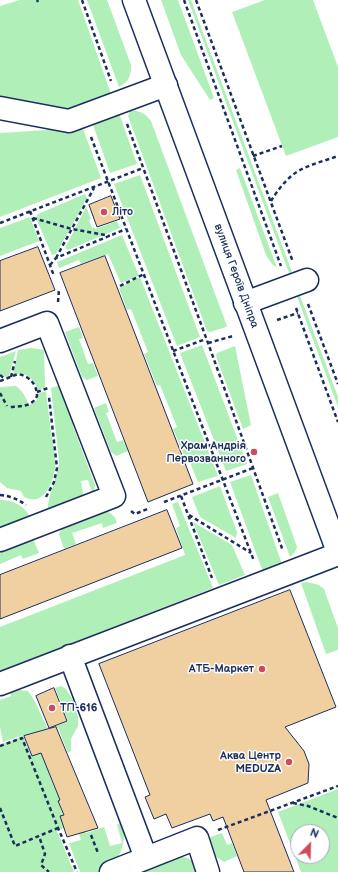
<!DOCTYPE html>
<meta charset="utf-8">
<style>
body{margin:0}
#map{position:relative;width:338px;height:872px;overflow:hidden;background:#fff;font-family:"Balsamiq Sans",sans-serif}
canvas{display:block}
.north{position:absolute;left:290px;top:824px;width:40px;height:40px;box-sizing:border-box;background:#fff;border:1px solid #a4acbf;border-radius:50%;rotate:23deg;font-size:11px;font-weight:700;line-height:16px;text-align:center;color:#1b2f5e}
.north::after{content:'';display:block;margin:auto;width:14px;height:18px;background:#d1495b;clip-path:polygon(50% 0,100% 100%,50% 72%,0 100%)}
</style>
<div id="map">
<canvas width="338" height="872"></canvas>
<div class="north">N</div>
</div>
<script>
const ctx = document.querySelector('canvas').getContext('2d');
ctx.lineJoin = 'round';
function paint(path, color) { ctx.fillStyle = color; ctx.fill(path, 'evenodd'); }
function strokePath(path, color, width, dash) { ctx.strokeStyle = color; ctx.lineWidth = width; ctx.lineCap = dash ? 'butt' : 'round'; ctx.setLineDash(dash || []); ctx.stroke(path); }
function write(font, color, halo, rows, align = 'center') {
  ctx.font = font + ' "Balsamiq Sans",sans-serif'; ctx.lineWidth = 3; ctx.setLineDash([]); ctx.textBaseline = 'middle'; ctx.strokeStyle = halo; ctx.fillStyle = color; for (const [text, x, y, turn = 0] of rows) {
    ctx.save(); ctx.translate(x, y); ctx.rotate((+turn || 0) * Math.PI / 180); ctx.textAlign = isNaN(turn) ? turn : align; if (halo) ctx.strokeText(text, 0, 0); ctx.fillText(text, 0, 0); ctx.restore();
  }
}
paint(new Path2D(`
 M20,0H78L111,94L69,110L0,102V6Z
 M87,0H107L131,65C131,76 129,82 119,87Z
 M161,0H178L214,98L210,100L181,55Z
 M188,0H191L292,272L289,273Z
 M265,0H313L338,67V137L286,156L232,12Z
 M130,111C139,110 146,114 151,121L227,326L226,327L210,332L207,331L128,116Z
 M119,113L137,164L110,173L92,122Z
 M82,126L101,178L0,217V133L79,128Z
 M240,168L277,268L272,264L266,255L236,170Z
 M140,175L200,337L177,346L114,184Z
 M85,194L87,198L56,254L52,255L36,218L38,214Z
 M86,207L91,219L89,220L92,228L94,227L95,229L117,221L120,228L68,250L65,248Z
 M30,217L39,241L0,256V228Z
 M122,235L139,276L121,283L108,254L81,264L79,260L59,268L57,262Z
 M140,277L218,476L198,482L189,460H186L173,429L177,427L160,385L157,386L144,354L148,352L131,309L127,310L119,288Z
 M299,293L338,397V407L296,294Z
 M79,327L83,338L79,339L88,364L93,363L98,376L87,380L82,377L65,332Z
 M202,345L247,464L226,471L180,353Z
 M235,346L251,425L243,429L216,356L217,353Z
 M31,348L44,350L45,388L38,390C33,378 26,371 13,375L18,350Z
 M16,351L9,376L5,377L0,374V357Z
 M67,383L76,408L73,426L95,485L94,492L93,495L88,480L81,481L84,500L48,515C46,496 58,480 59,461L51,388Z
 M16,386C23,391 26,398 29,405C35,403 38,400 39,393L46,391C48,409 50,426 53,443C54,451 56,460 55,468C53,484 43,507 24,497L21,491L7,488L0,482V387Z
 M106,403L109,412L106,413L117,442L123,440L128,451L116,456L111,452L94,408Z
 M251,475L282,564L263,572L230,482Z
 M220,486L237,532L236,538L200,517L192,497Z
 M278,493L297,547L295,552L290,557L268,497Z
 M0,500C15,499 27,508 32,521L0,534Z
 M178,502L213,588L0,671V627L185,555L176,528L180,526L172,504Z
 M101,510C110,511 115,515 117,523L103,528L102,523L72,533L76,544L64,549L59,534L62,527Z
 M193,522L232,545L245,575L219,585Z
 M33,539L39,553L23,559L21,555L0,564V551Z
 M307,582L319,585L324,589L338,628V650L326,654L301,583Z
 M61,686L66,689L73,700L78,717V726L71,739V751L68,753L58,728L37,737L35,733L25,736L24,735L3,742L0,727V700L11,696L10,693L19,690L28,691L34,700L48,729L68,721L55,688Z
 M23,736L31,756L42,752L51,774H49L54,787L58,786L63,799L58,801L63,815L60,816L64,828L52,833L57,831L74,872H50L48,869L46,870L47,872H0V745Z
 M338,789V872H301L278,812ZM298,832H322V856H298Z
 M80,820L86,833L104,827L110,846L122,843L117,824L123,823C127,842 120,866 99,872C93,872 86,872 80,872L69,843L81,840L75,822Z
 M222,833L227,845L232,843L237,856L224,862L215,856L208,838Z
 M175,857C189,856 194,860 198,872H138Z`), '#b0efb7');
const building = new Path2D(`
 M111,196L120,219L97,227L89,205Z
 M38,247L55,290L0,311V261Z
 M105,256L193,484L148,502L60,273Z
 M167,510L182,548L0,619V575Z
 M290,590L336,707L285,727L304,751L309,764L308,783L266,800L294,872H244L223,817L213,821L210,814L172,828L166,814L154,819L145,797L150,795L99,664Z
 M54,688L67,721L49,728L36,696Z
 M56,727L98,828L67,837L60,816L64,815L58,801L60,800L41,753L32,756L24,736Z`);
paint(building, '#f0cfa1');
strokePath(building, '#1b2f5e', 1);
const minor = new Path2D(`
 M0,108L69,121L166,85
 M245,303L307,280
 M0,341L47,323L114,496L0,540
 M70,656L146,858
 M0,684L338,554
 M111,872L197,838L208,872`);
const major = new Path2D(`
 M134,0L338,552`);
strokePath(minor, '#1b2f5e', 25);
strokePath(major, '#1b2f5e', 25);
strokePath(new Path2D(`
 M37,0L38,2
 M82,0L111,81
 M184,0L281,266
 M196,0L293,262
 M127,124L208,343L283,551
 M91,137L254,561
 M253,156L282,146
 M271,201C279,188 290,174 304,168C315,163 327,160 338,156
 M30,211L54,276
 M33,218L72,229L110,236
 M0,223L143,168
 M56,258L94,188
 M50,265L56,258L126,229
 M120,286L144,274
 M58,302L59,289
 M308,304L338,384
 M296,308L338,422
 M277,320L298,313
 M208,343L233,336
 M173,351L206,339
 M0,375L5,379
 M11,377L15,361
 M0,381L18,374C29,376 37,384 37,396C32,407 21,406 10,407
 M37,392L48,388
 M0,393L7,406
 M0,495C10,496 18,499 26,505
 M181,496L212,578
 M46,497L54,482L57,468L49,397
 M164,502L253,468
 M131,511L135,514L150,508
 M189,515L251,553
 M0,746L22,738L58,828L77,872
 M293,803L308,806L338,818
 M0,808L15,846L58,828
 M218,830L338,786
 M91,835L98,853
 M40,839L45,854L41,865L49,872`), '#1b2f5e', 2.5, [4, 3]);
strokePath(minor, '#fff', 22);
strokePath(major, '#fff', 22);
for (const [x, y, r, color] of [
 [104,212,4,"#d1495b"],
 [254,452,4,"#d1495b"],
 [262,669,4,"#d1495b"],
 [52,708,4,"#d1495b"],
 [289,762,4,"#d1495b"]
]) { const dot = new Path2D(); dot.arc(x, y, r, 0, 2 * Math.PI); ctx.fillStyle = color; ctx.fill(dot); strokePath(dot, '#fff', 1.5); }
write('bold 11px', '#1b2f5e', '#fff', [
 ["Літо",112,212,"left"],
 ["Храм Андрія",246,446],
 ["Первозванного",246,459],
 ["АТБ-Маркет",254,669],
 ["ТП-616",60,708,"left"],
 ["Аква Центр",281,756],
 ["MEDUZA",281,769]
], 'right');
write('11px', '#1b2f5e', '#fff', [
 ["вулиця Героїв Дніпра",236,276,70]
]);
</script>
